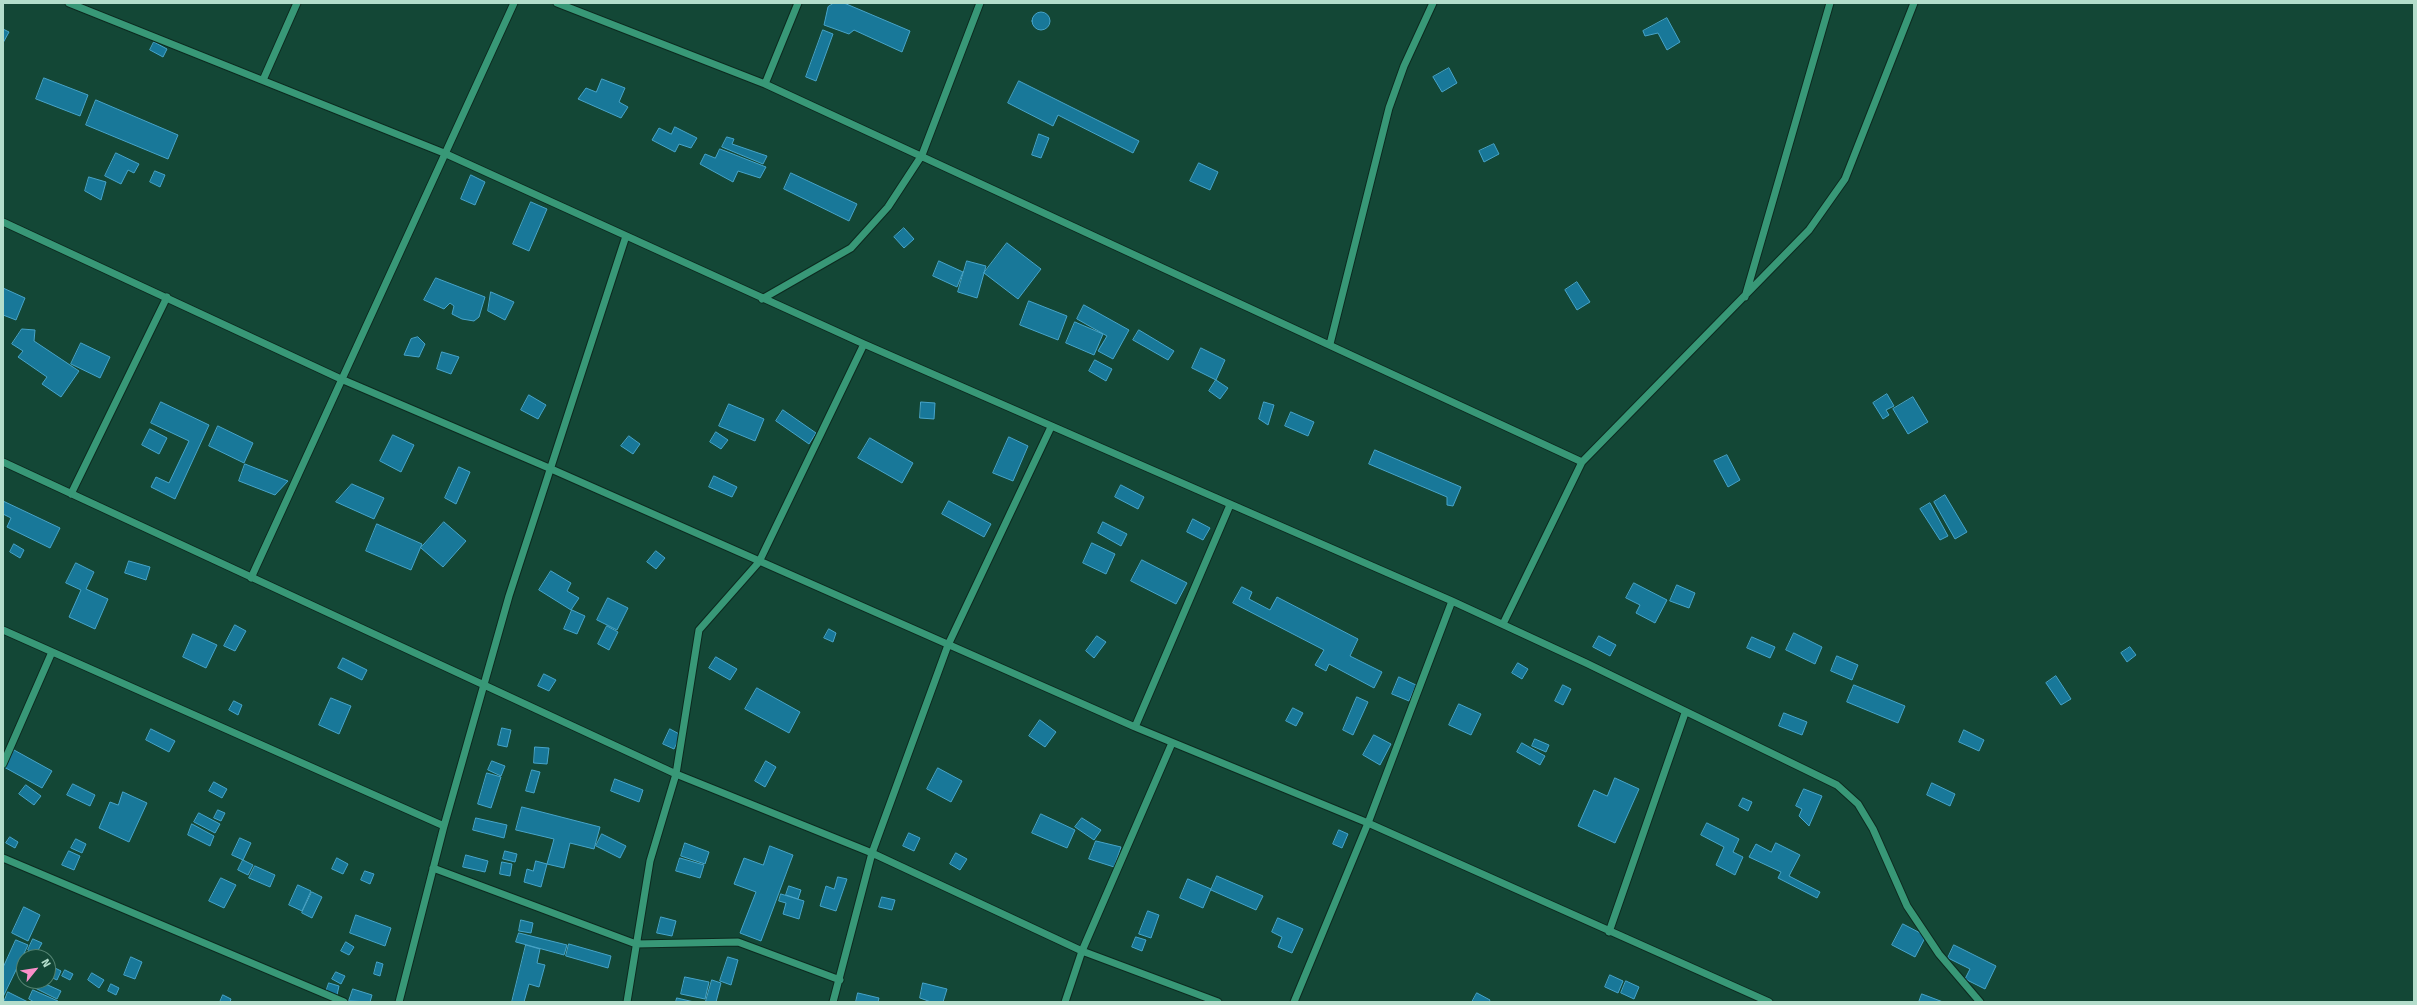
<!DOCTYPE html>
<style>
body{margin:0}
#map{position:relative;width:2417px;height:1005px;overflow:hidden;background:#134736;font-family:"Fira Sans",sans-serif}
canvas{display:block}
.frame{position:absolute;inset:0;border:4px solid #b3ddcb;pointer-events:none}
.north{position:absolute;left:16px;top:949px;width:40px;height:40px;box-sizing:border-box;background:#134736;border:1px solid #538372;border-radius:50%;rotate:60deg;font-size:11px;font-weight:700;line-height:16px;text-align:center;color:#b3ddcb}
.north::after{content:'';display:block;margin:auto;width:14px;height:18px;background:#f98fc9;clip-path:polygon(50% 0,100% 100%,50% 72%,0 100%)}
</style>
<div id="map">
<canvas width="2417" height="1005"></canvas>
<div class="frame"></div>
<div class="north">N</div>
</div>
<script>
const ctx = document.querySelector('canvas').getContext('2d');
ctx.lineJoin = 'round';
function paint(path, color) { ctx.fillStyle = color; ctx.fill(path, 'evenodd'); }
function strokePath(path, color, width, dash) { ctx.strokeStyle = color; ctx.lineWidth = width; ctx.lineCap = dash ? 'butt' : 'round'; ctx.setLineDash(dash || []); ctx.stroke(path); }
const building = new Path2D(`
 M834,3H844L910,31L902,52L854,30L849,34L824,25L828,7Z
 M1032 21a9 9 0 1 1 18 0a9 9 0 1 1-18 0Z
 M1667,18L1680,42L1667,50L1658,33L1645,36L1643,31Z
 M3,29L9,32L3,43Z
 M823,30L833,34L816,81L806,77Z
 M154,42L167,49L163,57L150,50Z
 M1449,68L1457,83L1442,92L1433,77Z
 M44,78L88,95L80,116L36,99Z
 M602,79L625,88L619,102L628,107L621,118L578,99L586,88L596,92Z
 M1019,81L1139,141L1133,153L1058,115L1053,126L1008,103Z
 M96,100L178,135L168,159L86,125Z
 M675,127L697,138L691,148L679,144L675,152L652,140L659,128L671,134Z
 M1039,134L1049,138L1041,158L1032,155Z
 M727,137L734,139L732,144L767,156L763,164L722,147Z
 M1494,144L1499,154L1484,162L1479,151Z
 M720,149L766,167L760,178L738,171L733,182L700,164L705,154L715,158Z
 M116,153L139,164L134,173L128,170L121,184L105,176Z
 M1199,163L1218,172L1210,190L1190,181Z
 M155,171L165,175L160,187L150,182Z
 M791,173L857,204L849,221L784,189Z
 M471,175L485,182L475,205L461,199Z
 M89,177L106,182L101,200L85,191Z
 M531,202L547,209L529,251L513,244Z
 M904,228L914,239L904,248L894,237Z
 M1007,243L1041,269L1018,299L984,273Z
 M939,261L963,272L957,287L933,276Z
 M967,261L986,266L977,298L958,292Z
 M436,278L485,297L479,317L474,321L462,319L452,314L454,306L450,303L444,309L424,300Z
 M1577,282L1590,302L1577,310L1565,290Z
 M3,288L25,298L16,320L3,315Z
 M491,292L514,302L505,320L488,311Z
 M1029,301L1067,316L1058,340L1020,325Z
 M1084,305L1129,330L1113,359L1098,351L1107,336L1077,319Z
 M1075,322L1103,334L1094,355L1066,343Z
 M22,329L35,330L34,341L79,371L61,397L42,384L47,377L18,357L23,351L12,344Z
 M1139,330L1174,351L1168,360L1133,340Z
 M418,337L425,344L419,357L404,355L411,339Z
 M81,343L110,357L100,378L71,364Z
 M1201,348L1225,360L1216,380L1192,368Z
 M442,352L459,357L451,374L437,369Z
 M1095,360L1112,369L1106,381L1089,371Z
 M1216,380L1228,388L1220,399L1209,391Z
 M1887,394L1894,406L1886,410L1889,415L1883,419L1873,403Z
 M529,395L546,405L538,419L521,410Z
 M1913,397L1928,422L1908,434L1893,409Z
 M161,402L209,425L175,499L151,487L156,477L169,483L189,441L151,423Z
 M921,402L935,403L934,419L920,418Z
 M1264,402L1274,405L1268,425L1259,419Z
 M729,404L764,419L755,441L719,426Z
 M783,410L816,433L809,444L776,421Z
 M1291,412L1314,422L1308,436L1285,426Z
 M218,426L253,443L244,463L209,446Z
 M150,429L167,438L159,454L142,445Z
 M716,432L728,440L721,449L710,442Z
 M393,435L414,445L401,472L380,461Z
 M629,436L640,444L633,454L621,446Z
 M1009,437L1028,446L1013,481L993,473Z
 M870,438L913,463L902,483L858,458Z
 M1375,450L1461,487L1453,506L1447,505V497L1369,464Z
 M1727,455L1740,480L1728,487L1714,461Z
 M245,464L288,481L275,495L239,481Z
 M459,467L470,472L456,504L445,498Z
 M714,476L737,487L732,497L709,487Z
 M352,484L384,498L374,519L336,502Z
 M1121,485L1144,497L1138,509L1115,497Z
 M1945,495L1967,532L1955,539L1934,502Z
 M3,501L60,528L50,548L7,527L11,518L3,514Z
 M949,501L991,524L984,537L942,514Z
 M1930,503L1948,536L1940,540L1920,509Z
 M1193,519L1210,528L1203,540L1187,532Z
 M444,522L466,541L443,567L421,548Z
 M1103,522L1127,534L1121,546L1098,533Z
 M377,524L422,544L411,570L366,551Z
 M1092,543L1115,554L1106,574L1083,563Z
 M14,544L24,550L20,558L10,552Z
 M656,551L665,558L656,569L647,562Z
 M1142,560L1187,583L1176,604L1131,581Z
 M129,561L150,567L146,580L125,573Z
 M76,563L94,572L86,589L108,599L95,629L69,617L81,590L66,583Z
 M551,571L571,583L567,591L579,598L571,610L539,590Z
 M1634,583L1667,600L1655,623L1636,613L1640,605L1626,598Z
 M1677,585L1695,593L1689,608L1670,601Z
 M1242,587L1252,592L1249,599L1270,610L1277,597L1358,639L1350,656L1382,672L1374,688L1329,664L1326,671L1315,665L1324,650L1233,603Z
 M608,598L628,608L617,630L597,620Z
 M572,610L585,616L577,634L564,629Z
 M235,625L246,631L235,651L224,646Z
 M607,626L618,632L609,650L598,644Z
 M829,629L836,633L833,642L824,638Z
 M1794,633L1822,647L1815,664L1786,650Z
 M193,634L217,645L206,668L183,657Z
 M1097,636L1106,642L1094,658L1086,651Z
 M1599,636L1616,645L1610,656L1593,647Z
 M1752,637L1775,647L1770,658L1747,648Z
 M2130,647L2136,655L2127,662L2121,653Z
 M1837,656L1858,665L1852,680L1831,671Z
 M716,657L737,669L730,680L709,668Z
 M343,658L367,670L362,680L338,668Z
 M1518,663L1528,669L1522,679L1512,673Z
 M544,674L556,680L549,691L538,686Z
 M2056,676L2071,699L2061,705L2046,683Z
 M1399,677L1416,685L1409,701L1392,694Z
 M1563,685L1571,689L1563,705L1555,701Z
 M1854,685L1905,706L1898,723L1847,702Z
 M757,688L800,712L789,733L745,709Z
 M1357,697L1368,702L1353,735L1343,730Z
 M331,698L351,706L339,734L319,725Z
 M234,701L242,705L238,715L229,710Z
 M1459,704L1481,714L1471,735L1449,725Z
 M1293,708L1303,713L1296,726L1286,721Z
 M1784,713L1807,722L1802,735L1779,726Z
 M1040,720L1056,732L1045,747L1029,736Z
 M502,728L511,730L507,747L498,745Z
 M151,729L175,741L169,752L146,740Z
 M670,729L681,735L674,749L663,744Z
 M1964,730L1984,740L1979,751L1959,742Z
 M1374,735L1391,744L1380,765L1363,755Z
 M1535,739L1549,745L1546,752L1532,746Z
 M1522,743L1545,756L1540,765L1517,752Z
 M535,747L549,748L547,764L534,763Z
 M14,750L52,771L42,788L4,767Z
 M492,761L505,766L501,776L488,770Z
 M766,761L776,767L765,787L755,781Z
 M938,768L962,781L951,802L927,789Z
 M532,770L540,772L534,793L526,791Z
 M487,773L501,777L491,808L478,804Z
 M1615,778L1639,789L1615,843L1578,826L1594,790L1607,796Z
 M615,779L643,790L639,802L611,791Z
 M214,782L227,789L222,798L209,791Z
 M1932,783L1955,794L1950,806L1927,795Z
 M73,784L95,795L90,806L67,795Z
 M26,785L41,796L34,805L19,794Z
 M1804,789L1822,796L1809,826L1799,816L1802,809L1796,806Z
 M123,792L147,803L129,842L99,828L110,802L118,805Z
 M1743,798L1752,802L1748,811L1739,806Z
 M522,807L600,827L594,849L570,843L564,868L547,864L554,839L516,830Z
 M218,810L225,813L221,821L214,818Z
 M199,813L220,824L215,833L194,822Z
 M1041,814L1075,830L1067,848L1032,833Z
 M476,818L507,825L504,838L473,830Z
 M1082,818L1101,830L1094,840L1075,827Z
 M1707,823L1739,839L1733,852L1743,857L1735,875L1716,865L1724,847L1701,835Z
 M192,824L214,836L210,846L188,835Z
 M1339,830L1348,834L1342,848L1333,844Z
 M909,833L920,838L914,851L903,846Z
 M602,834L626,846L620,858L596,846Z
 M10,837L18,842L15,848L6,843Z
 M240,838L251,843L243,860L232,855Z
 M76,839L86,844L82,853L71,848Z
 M1096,841L1121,847L1114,867L1089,859Z
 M685,843L709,852L705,864L681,856Z
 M1776,843L1800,855L1789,876L1820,892L1817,898L1778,878L1781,872L1749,857L1756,844L1771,852Z
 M770,846L793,855L761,941L740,933L756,892L734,884L744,858L763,865Z
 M69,851L80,856L74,870L62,865Z
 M505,851L517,854L515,862L503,859Z
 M956,853L967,859L960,870L950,864Z
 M466,855L488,861L485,872L463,867Z
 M337,858L348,864L343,874L332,869Z
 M680,858L704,865L700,878L676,871Z
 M243,860L253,865L248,875L238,870Z
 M536,861L547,864L541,887L524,882L527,869L533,871Z
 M502,862L512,864L510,876L500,874Z
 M255,866L275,875L270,887L249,878Z
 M365,871L374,874L370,884L361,880Z
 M1217,876L1263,896L1256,910L1211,890Z
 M838,877L847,879L836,911L820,906L826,886L834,889Z
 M221,878L236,885L224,908L209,901Z
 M1188,879L1211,889L1203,908L1180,898Z
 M298,885L311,891L302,911L289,905Z
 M789,886L801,890L798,899L786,895Z
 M312,892L322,897L312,918L302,913Z
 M781,894L804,901L799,919L783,914L786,903L779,901Z
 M882,897L895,900L892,910L879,907Z
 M24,907L40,915L28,941L12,933Z
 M1148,911L1159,915L1151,938L1139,934Z
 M356,915L391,928L385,946L350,933Z
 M661,917L676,921L672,936L657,933Z
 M1278,918L1303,929L1292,953L1278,947L1282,937L1272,932Z
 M521,920L533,923L531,933L519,931Z
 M1903,924L1926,936L1915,957L1892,945Z
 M519,933L567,945L564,955L516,942Z
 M1136,937L1146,940L1142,951L1132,947Z
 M33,939L42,943L36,954L28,950Z
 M16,940L28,945L3,997V968Z
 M346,942L354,947L349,955L341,951Z
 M569,944L611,956L608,968L566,956Z
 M526,945L540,949L537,963L545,965L539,987L529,984L524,1002H512Z
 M1954,945L1996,966L1985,989L1965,979L1970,969L1948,958Z
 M131,957L142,962L135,979L124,975Z
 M728,957L738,960L731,985L720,981Z
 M377,962L383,964L380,976L374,974Z
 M53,967L61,971L57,980L48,976Z
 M65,970L73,974L70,980L62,976Z
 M336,972L345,976L341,984L332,979Z
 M92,973L104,980L99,988L88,980Z
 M1610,975L1623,981L1618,993L1605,987Z
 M685,977L709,982L705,999L681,994Z
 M712,980L721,983L716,1002H709L706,1001Z
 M39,981L61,991L57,999L35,988Z
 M1626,981L1639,987L1634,999L1621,993Z
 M329,983L339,986L337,995L326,992Z
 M923,983L947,989L943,1002H931L920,998Z
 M111,984L119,988L116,995L108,991Z
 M353,989L372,995L370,1002L349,1001Z
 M33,990L58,1001L57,1002H34L29,999Z
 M8,992L28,1002H4Z
 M858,993L879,998L878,1002H856Z
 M1477,993L1490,1000L1489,1002H1472Z
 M1922,994L1943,1002H1919Z
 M223,995L231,999L230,1002H220Z
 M677,998L694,1002H676Z`);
paint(building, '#187899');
strokePath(building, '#47a4c9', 1);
const minor = new Path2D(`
 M69,3L444,153L864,344L1452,601L1586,663L1837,785L1858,804L1873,829L1907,906L1939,954L1980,1002
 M557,3L765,84L1582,462L1503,624
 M263,80L297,3
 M765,84L798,3
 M3,222L341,379L549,468L1135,727L1368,823L1769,1002
 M1745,297L1830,3
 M762,299L851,248L888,207L922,155L980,3
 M1330,344L1389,108L1404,66L1433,3
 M3,462L676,774L872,853L1082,951L1218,1002
 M1582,462L1809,230L1845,179L1914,3
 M71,494L167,297
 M251,578L514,3
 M3,630L444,826
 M1135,727L1230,505
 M3,764L52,652
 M3,858L344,1002
 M433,868L636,944L738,942L840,980
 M1609,932L1685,713
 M399,1002L444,826L509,596L626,236
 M627,1002L650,861L676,774L699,630L759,562L864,344
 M833,1002L872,853L948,645L1051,427
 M1065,1002L1082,951L1172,743
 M1294,1002L1368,823L1452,601`);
strokePath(minor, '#0c2a1f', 9);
strokePath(minor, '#389877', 7);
</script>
